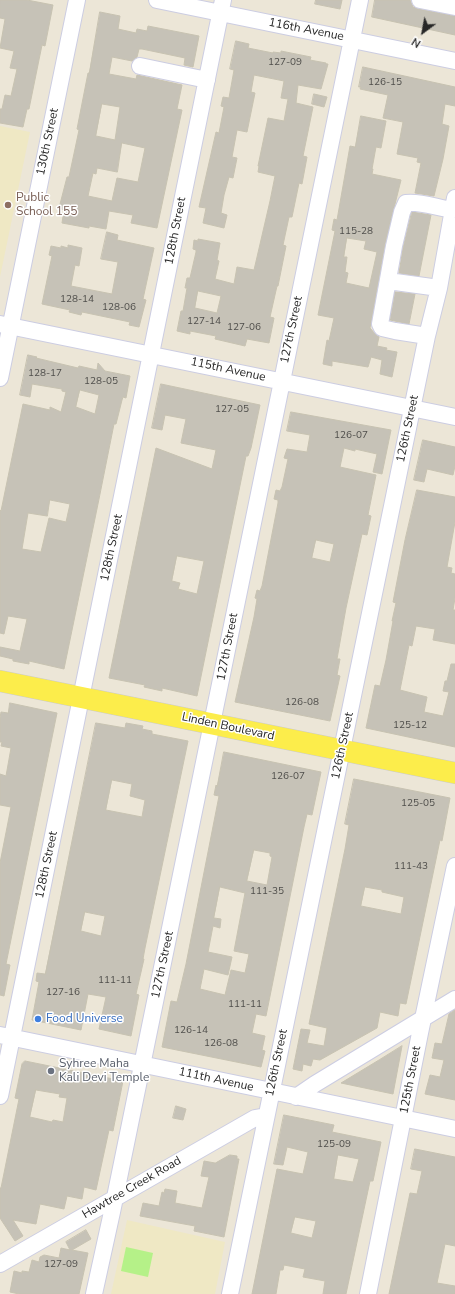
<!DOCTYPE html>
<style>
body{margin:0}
#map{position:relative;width:455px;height:1294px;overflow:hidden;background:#ece6d7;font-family:"Nunito Sans",sans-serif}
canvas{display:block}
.north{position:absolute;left:403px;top:12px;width:40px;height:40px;-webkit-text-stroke:3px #fff;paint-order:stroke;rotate:212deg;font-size:11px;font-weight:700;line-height:16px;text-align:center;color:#272727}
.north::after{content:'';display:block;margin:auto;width:14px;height:18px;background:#272727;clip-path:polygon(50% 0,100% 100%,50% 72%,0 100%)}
</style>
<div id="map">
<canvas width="455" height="1294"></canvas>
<div class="north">N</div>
</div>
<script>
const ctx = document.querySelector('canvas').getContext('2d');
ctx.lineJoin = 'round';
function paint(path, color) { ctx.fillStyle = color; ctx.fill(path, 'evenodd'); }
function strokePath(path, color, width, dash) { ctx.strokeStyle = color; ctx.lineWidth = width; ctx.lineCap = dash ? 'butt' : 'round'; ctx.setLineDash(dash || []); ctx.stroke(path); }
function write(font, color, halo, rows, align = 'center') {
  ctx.font = font + ' "Nunito Sans",sans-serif'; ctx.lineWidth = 3; ctx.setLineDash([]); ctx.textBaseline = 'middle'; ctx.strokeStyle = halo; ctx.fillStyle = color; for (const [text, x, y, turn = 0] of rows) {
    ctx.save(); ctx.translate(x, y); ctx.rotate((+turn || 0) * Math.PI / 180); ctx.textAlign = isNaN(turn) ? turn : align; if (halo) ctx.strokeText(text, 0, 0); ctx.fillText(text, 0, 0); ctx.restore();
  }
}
paint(new Path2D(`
 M0,126L30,132L0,277Z
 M127,1220L225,1242L215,1294H111Z`), '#efe8c4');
paint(new Path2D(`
 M126,1247L153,1253L148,1277L121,1271Z`), '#b5f188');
const building = new Path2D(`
 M0,0H27L53,5L45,46L42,45L29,109H27L23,127L0,123V109H2L5,95L11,96L17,69L10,68L14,51L0,48L5,19L0,18Z
 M316,0H342L340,9L315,4Z
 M375,0H410L413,7L418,9L455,16V35L372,17Z
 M100,12L120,16L118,29L136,33L137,29L147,31L148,26L199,36L193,67L184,65L185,58L142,49H139L137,57L132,61L112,57L109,74L136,79L137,75L182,85L177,109L182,110L157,228L131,223L133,215L109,211L106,229L89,226V228L62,223L64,210L59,208L67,177H69L79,130L77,129L88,73H89ZM102,104L120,107L115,140L96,136ZM122,143L145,148L138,182L117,178L112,201L88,196L93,173L96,174L97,168L117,172Z
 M236,41L249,44L248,48L273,53V52L281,53V51L311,57L310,60L326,63V64H328L321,89L298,85L296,103L313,107L303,156L307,157L302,184L299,183L292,217H289L283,245L286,246L278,286H277L270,317L274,318L269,343L247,339L245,346L215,339L216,336L190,331V334L177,331L181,311H183L187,288H185L187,278H190L196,252V250L193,249L194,240L198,241V239L220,243L217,260L219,261L215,279L234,284L237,267L254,270L270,201L275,176L258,172L259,166H258L268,118L284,121L288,99L281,98L284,81L254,75L251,92L255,93L247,132L237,130L232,157L237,158L233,178L229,177L224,195L221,213L227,215L224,228L203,223L206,208L199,207L216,132L219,133L224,107L221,106L223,97L229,98L234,70L230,69ZM198,291L221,296L217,313L195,308Z
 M363,67L455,87V106L445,104L442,124L449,126L443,159L434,196L415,193L421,163L417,162L418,158L397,154L403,122L383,118L388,95L360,89L361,87H359Z
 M314,94L327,97L324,107L312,104Z
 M361,116L386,121L381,148L376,147L372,169H373L372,174L401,180L385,244L370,328L376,335L379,337L377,346L387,348L386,350L397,352L392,377L380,374L382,360L371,357L368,367L332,361V366L323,364L327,340L329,341L334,318L318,315L335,231L332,230L334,219L337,220L350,146L355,147ZM347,238L366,241L364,249L377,252L369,288L346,283L348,273L345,272L347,257H344Z
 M412,212L431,215L419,276L399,273L403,248Z
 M107,232L118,235L117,240L154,248L143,299L146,300L139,327L129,325L130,322L82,312L81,315L69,312L70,310L42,304L52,256L49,255L51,246L61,248V246L68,248V245L82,248L79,266L75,265L71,286L112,294L118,262L101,259Z
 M395,292L415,294L409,324L390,320Z
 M28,355L37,357L36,358L78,368L79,366L97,370L98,363L105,371L130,376L126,398L123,397L122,400L116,424H114L99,499L64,669L29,661V664L13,661V659L0,656V647L20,651L27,619L8,616L4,634L0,633V510L1,511L23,404L50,410V407L61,412L66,392L62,391V389L32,384L30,397L20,395ZM80,390L99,395L95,414L76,407ZM50,500L70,504L66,522L49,518L41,552L22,549L28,513L47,516Z
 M161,384L260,405L251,448L248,456H246L245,461L197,696L162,688V691L144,687L145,685L109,678L156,448L212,469L216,450L181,443L186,419L165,415L162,430L152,428ZM177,556L204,561L197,594L178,589L180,583L172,581Z
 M291,412L391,430L382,474L373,472L377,454L355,449V451L344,448L340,467L376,475L368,515L371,516L367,535L362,534L346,608L337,659H340L337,675L340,676L330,721L235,702L254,617L257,599L255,598L257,590L260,591L262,586L278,503V500L274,499L276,490L280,491L282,487L288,459L284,458L287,449L307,452L310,435L287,431ZM316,540L334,544L330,562L312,558Z
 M423,440L455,447V466L453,475L427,469L424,482L414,480Z
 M417,490L455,497V522L447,567L452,568L451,573L455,574V598L453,610H455V644L433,640L435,629L416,626L412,646L409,645L400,690L427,697L424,712L443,716L449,692L443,691L445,681H447L451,664H455V747L366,728L375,685L380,686L386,660L393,621H392L396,603L393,602L405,540Z
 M10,703L57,713L6,964L10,965L4,996L0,995V863L11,807L0,805V774L6,776L11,748L1,746L2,742H0V718L1,712L8,713Z
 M96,723L125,728L126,723L143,726L142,729L152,731V734L188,741L145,948L143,959H144L136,994L139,995L131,1036L99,1029L106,997L88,994L81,1030L32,1020L39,982L36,981L37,973L45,974ZM112,780L132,784L130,796L145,800L142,817L106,810ZM85,912L105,916L101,936L81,931Z
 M224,752L321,772L312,815L307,814L304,827L266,1016L256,1014L252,1033L265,1036L262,1050L265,1051L261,1067L162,1047L171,1001L177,1002L186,964L219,796L214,795L216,785L217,786ZM254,850L270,853V856L272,857L267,885L247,881ZM220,887L245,893L234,951L249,954L245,973L231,970L225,995L200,989L204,969L228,975L232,957L208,952L213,926L220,928L221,919L214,918Z
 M354,779L450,798L442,841L440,840L406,1004L400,1003L398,1016L380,1012L377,1028L320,1060L313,1059L311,1066L303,1064L302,1071L293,1069L301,1029L310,1030L307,1043L324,1046L327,1028L309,1024L345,849L349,825L345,824ZM365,887L382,890V892L404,897L401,914L361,906Z
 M455,1010V1100L425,1094L430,1075L440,1077L444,1060L432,1058L435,1043L442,1044L449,1014Z
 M402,1046L393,1094L341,1083L379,1060Z
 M25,1061L123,1081L113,1131L109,1130L96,1190L84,1187L82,1199L67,1196L64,1209L40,1204L36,1224L13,1220L23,1236L15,1241L0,1218V1188H1L19,1099L15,1098L22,1064ZM36,1090L60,1094L59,1097L67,1098L63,1122L53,1120L52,1122L30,1117Z
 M176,1106L186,1109L183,1120L173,1118Z
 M284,1115L334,1125L332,1132L381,1142L373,1181H370L346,1294H323L325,1281L303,1277L305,1269L284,1265L283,1270H280L276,1294H252L277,1169L303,1174L308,1152L287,1147L283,1165L274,1164ZM338,1155L359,1159L353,1182L334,1179ZM295,1217L316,1221L312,1238L291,1233Z
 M415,1149L455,1157V1246L445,1244L437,1283L455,1286V1294H389L410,1193L417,1194L422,1171L411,1169Z
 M230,1155L237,1156V1159H239L224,1237L194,1231L195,1226L140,1216L143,1203L159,1206L162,1192L164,1193L165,1189L177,1191L175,1203L202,1208L209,1177L201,1176L204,1161L215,1163Z
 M86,1230L91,1239L72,1250L88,1253L79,1294H19L10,1292L14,1271L22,1273V1271L29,1272L32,1260L39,1262L40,1257L44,1255L59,1258L61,1248L70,1250L66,1242Z`);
paint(building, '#c6c2b7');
strokePath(building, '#c7c2b1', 1);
const minor = new Path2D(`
 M157,0L455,61
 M420,0L455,7
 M140,66L207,80
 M388,281L439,288
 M0,324L455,417
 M427,336L395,331L382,328L380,324L394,246L402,212L406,203C421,201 437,208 453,210
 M0,378L77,0
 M0,1035L455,1129
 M0,1096L223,0
 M296,1097L315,1084L455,999
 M0,1264L255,1118L266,1116
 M94,1294L112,1212L360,0
 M230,1294L427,336L439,288L455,198
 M368,1294L420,1033L455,866`);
const major = new Path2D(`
 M0,681L455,773`);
strokePath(minor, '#cccde2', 18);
strokePath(major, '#cbcbcb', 22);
strokePath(minor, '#fff', 16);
strokePath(major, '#fced4b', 21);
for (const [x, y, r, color] of [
 [8,205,4,"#8d6e63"],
 [38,1019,4,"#3f7fe0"],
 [51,1071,4,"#6b7280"]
]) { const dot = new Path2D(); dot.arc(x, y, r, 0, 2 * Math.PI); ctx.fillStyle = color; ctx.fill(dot); strokePath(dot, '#fff', 1.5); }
write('10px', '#4f4e4b', null, [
 ["127-09",285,63],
 ["126-15",385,83],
 ["115-28",356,232],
 ["128-14",77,300],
 ["128-06",119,308],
 ["127-14",204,322],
 ["127-06",244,328],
 ["128-17",45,374],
 ["128-05",101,382],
 ["127-05",232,410],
 ["126-07",351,436],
 ["126-08",302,703],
 ["125-12",410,726],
 ["126-07",288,777],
 ["125-05",418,804],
 ["111-43",411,867],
 ["111-35",267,892],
 ["111-11",115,981],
 ["127-16",63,993],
 ["111-11",245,1005],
 ["126-14",191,1031],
 ["126-08",221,1044],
 ["125-09",334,1145],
 ["127-09",61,1265]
]);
write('12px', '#272727', '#fff', [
 ["116th Avenue",306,30,11],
 ["130th Street",48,142,-78],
 ["128th Street",176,231,-79],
 ["127th Street",292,330,-78],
 ["115th Avenue",228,370,12],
 ["126th Street",408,429,-78],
 ["128th Street",112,548,-78],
 ["127th Street",228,647,-79],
 ["Linden Boulevard",228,727,12],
 ["126th Street",343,746,-78],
 ["128th Street",47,865,-78],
 ["127th Street",163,965,-78],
 ["126th Street",277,1063,-78],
 ["111th Avenue",216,1080,12],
 ["125th Street",411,1080,-79],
 ["Hawtree Creek Road",132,1188,-30]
]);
write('12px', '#785e54', '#fff', [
 ["Public",16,198],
 ["School 155",16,212]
], 'left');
write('12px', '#366cbe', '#fff', [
 ["Food Universe",46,1019]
], 'left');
write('12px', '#5b616d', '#fff', [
 ["Syhree Maha",59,1064],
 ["Kali Devi Temple",59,1078]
], 'left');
</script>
